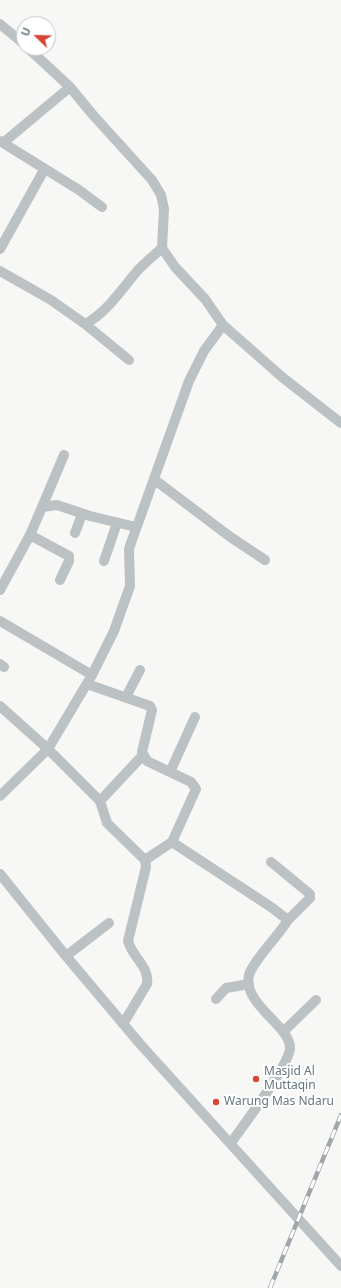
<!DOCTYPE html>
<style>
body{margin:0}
#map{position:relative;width:341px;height:1288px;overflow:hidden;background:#f7f7f5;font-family:"Noto Sans",sans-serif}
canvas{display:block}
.north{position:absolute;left:16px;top:16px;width:40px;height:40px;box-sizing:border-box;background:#fff;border:1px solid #c1c8cb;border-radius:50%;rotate:293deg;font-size:11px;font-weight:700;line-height:16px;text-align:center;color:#65767e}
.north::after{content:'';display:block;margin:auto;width:14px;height:18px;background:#d64636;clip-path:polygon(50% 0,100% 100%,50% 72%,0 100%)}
</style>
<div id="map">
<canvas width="341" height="1288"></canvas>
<div class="north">U</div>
</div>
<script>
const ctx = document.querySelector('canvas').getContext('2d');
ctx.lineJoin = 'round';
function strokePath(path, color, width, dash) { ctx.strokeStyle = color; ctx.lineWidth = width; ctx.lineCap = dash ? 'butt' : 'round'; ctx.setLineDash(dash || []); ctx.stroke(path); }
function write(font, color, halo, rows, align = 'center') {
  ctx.font = font + ' "Noto Sans",sans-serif'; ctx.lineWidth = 4; ctx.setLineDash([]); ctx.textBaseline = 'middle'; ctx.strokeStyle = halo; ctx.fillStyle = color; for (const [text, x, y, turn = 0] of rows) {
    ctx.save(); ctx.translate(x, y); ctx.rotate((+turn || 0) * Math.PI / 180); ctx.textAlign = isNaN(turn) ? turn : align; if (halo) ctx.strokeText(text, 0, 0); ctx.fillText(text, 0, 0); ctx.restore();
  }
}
strokePath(new Path2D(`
 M0,24L24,44
 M28,48L70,87L93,115L152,180L161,195L164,209L162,248L175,267L205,299L223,325L282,377L341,423
 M0,141L79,190L102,207
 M3,143L70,87
 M0,249L44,170
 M0,271L51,300L85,324C108,312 122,288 139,269C146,262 154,255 162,248
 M85,324L129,360
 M155,480L229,536L265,560
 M42,507L64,455
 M75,533L82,514
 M30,535L69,556V561L60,580
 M104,561L117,523
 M0,590L30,535L42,507L57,505L90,516L136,527
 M0,621L92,675
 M0,664L4,667
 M87,684L150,706L152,710L142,752L147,761L170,772
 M126,697L140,670
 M0,706L48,749L100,801L107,823L145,860
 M195,717L170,772L191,782L196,789L172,842L271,907L288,920C279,935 253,961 249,975C242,1004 290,1025 290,1048C290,1064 242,1127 231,1143
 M0,796L48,749L92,675L114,631L130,586L129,549L131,543L189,381L204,351L223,325
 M100,801L143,755
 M271,862L310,894V898L288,920
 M0,874L66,956L141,1045L341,1266
 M66,956L109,923
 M216,999L226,988L249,984
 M123,1024L147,984C150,967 132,957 128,941L146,867L145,860L172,842
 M283,1032L316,1000`), '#bcc2c4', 10);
const rail = new Path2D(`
 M270,1288L341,1115`);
strokePath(rail, '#9fa7ab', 4.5);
strokePath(rail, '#fff', 3, [9]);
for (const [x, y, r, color] of [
 [256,1079,4,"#d64636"],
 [216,1102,4,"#d64636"]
]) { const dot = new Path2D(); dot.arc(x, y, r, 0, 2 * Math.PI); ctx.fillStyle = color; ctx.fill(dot); strokePath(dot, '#fff', 1.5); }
write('12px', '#65767e', '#fff', [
 ["Masjid Al",264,1072],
 ["Muttaqin",264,1086],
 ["Warung Mas Ndaru",224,1102]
], 'left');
</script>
